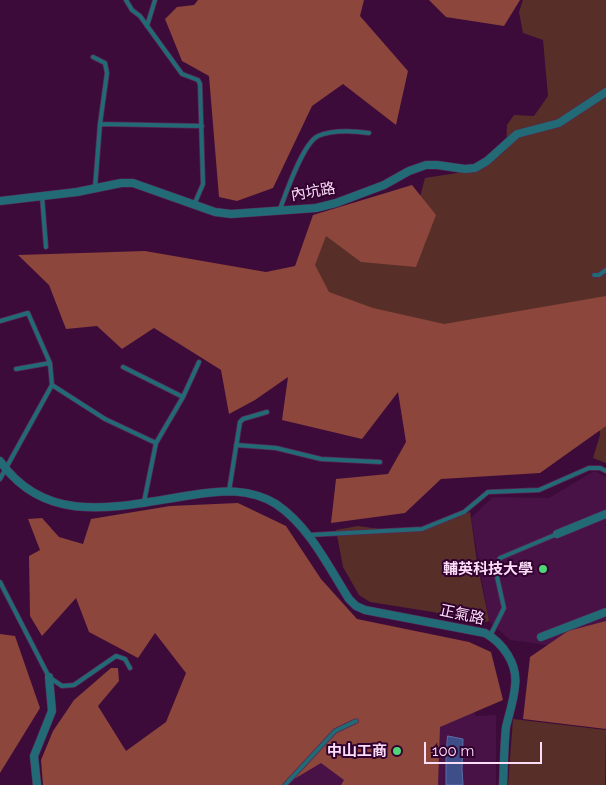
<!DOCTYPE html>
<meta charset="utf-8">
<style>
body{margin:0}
#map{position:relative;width:606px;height:785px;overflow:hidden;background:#3c0b3a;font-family:Raleway,sans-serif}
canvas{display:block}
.scale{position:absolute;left:424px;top:742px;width:118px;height:22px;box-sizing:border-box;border:2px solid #fddef9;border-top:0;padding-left:6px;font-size:15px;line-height:18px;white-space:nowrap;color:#fddef9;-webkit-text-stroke:4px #31012f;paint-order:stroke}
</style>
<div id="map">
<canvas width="606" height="785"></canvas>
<div class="scale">100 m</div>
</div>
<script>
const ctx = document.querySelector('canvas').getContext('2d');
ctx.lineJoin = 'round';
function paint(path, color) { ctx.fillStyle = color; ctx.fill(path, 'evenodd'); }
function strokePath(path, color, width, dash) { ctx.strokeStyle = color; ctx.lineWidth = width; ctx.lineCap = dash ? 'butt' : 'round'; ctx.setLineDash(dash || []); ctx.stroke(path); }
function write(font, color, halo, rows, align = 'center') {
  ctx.font = font + ' Raleway,"Noto Sans TC",sans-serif'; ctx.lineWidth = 4; ctx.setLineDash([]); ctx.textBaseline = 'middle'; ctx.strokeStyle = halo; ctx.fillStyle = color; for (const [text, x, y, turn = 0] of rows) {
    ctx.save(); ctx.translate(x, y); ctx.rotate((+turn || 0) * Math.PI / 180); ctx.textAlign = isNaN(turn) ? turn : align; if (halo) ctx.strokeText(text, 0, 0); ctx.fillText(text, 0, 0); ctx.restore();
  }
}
paint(new Path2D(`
 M594,471L606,477V659L577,649L510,640L489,621L471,518L493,497L549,498Z
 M462,684L476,716L496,715V785H264Z`), '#491246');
paint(new Path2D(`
 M523,0H606V463L593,458L600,435L597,395L339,332L308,261L321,225L413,223L425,178L457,173L465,166L493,161L506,150L507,125L514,115L534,116L548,96L543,40L523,33L519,12Z
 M470,512L477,562L489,621L482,623L433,612L370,602L359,595L343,567L336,530L358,526L387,530L426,529Z
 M513,719L606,730L605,785H508Z`), '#572f28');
paint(new Path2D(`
 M198,0H364L360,16L408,71L396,125L343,84L312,106L273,188L237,201L219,197L209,76L182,61L165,19L177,7L194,5Z
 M429,0H520L504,26L446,17Z
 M412,185L436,215L416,267L361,262L326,236L315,265L329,292L373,308L444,324L606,296V426L540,473L441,479L405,513L331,523L336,479L388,474L406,442L398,392L362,439L282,420L288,377L255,400L229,414L221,370L154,328L122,349L97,326L66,329L49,285L18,255L145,251L266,272L295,266L313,215Z
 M238,503L286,526L321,579L357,619L469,642L491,652L503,700L440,727L438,785H341L344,780L321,763L284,785H43L41,760L53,731L74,700L111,668H118L119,681L98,706L126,751L166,722L186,673L155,633L138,658L89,632L76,598L42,636L30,616L29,556L40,550L28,519L42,518L59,537L83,544L91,519L170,506Z
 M606,621V729L523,719L530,657L568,631Z
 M0,634L15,636L40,708L0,773Z`), '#8c463b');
const building = new Path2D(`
 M448,736L463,739L462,769L463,785H446V753Z`);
paint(building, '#3e4e89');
strokePath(building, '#5b6eaa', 1);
const service = new Path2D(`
 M126,0L132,10L140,16L182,74L198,80L200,84L203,184L194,205
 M147,26L155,0
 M93,57L105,63L107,73L100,124L95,188
 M100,124L202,126
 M42,196L46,247
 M280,209C286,193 303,143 318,136C332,130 354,131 369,133
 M594,275H599L606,270
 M0,321L28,313L50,363L52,385L105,419L156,443
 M123,367L183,397
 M16,369L50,363
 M236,445L276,448L321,459L380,462
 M0,479L52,385
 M229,491L240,422L243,419L267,412
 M144,502L156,443L183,397L199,362
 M308,535L422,529L464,512L488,492L539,490L589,468H600L606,471
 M0,582L49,677L62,686L74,685L116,656L125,659L130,668
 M490,636L504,608L495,568L500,558L557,534
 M285,785L335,731L356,721`);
const minor = new Path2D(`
 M0,201L77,192L121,183H133L215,212L231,214L316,208L336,203L384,185L409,171L426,165H437L465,169L475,168L487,161L517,134L559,123L606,92
 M0,461C48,529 123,505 192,495C221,490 250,488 276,504C309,526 328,566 349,599L356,606L365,610L485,633C503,643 518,664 515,686C514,700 509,714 506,727C504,746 504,766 503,785
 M557,534L606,514
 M541,637L606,612
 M37,785L34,756L52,711L49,677`);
strokePath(service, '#572955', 5.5);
strokePath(minor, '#572955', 9);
strokePath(service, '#226a75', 4);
strokePath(minor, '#226a75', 8);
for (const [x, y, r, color] of [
 [543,569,5,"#4cd677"],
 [397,751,5,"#4cd677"]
]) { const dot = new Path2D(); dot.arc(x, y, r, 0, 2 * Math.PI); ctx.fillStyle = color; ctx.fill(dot); strokePath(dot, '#31012f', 2); }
write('15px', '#fddef9', '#31012f', [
 ["內坑路",313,192,-10],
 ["正氣路",462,615,12]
]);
write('bold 15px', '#fddef9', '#31012f', [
 ["輔英科技大學",533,569],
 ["中山工商",387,751]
], 'right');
</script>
